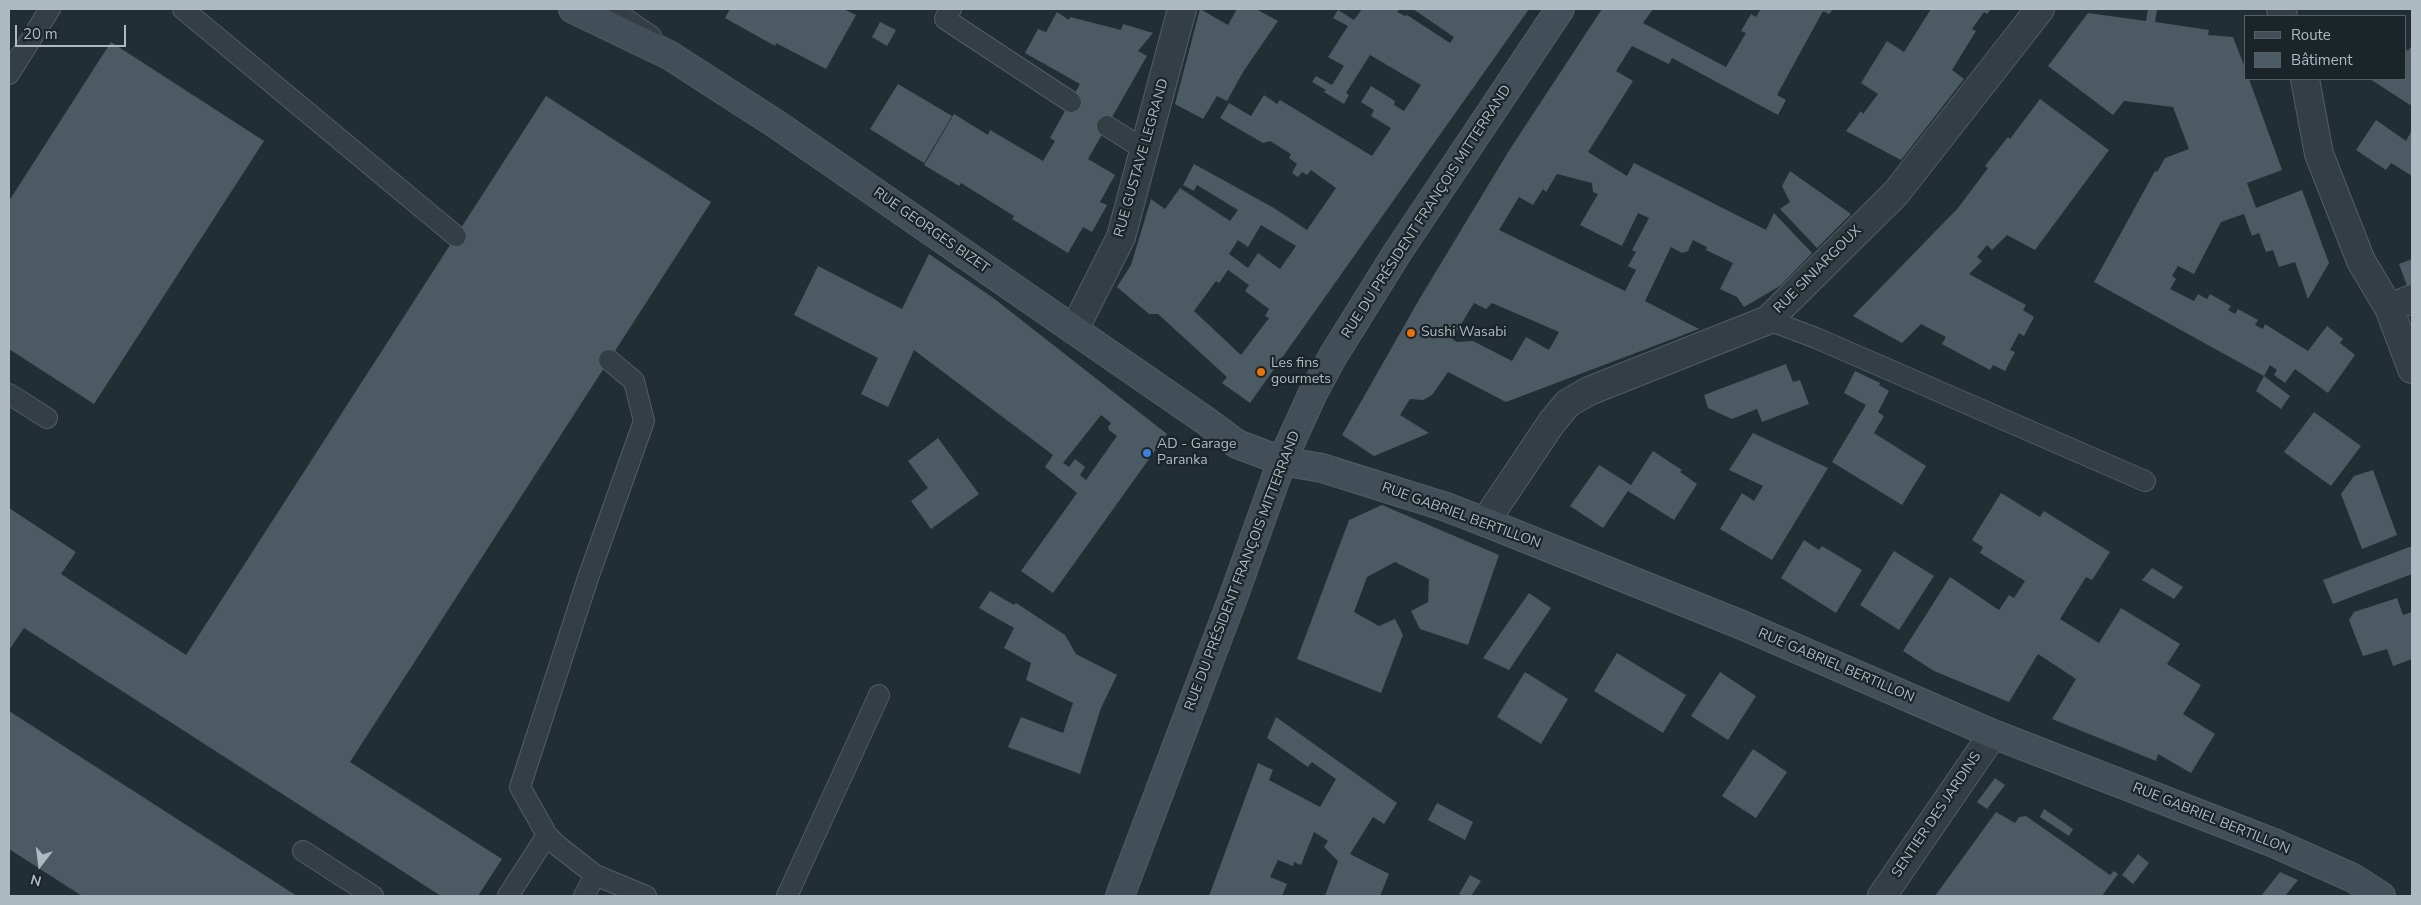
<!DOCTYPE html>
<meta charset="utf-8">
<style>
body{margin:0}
#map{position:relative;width:2421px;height:905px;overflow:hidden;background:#212e34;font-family:"Nunito Sans",sans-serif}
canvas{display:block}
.frame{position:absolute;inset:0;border:10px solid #aebac2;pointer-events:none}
.legend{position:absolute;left:2244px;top:15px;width:162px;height:65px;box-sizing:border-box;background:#1a2429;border:1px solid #556066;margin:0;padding:6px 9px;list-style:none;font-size:15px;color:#aebac2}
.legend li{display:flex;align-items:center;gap:10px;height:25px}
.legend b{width:25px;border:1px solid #556066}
.north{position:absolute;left:15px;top:840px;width:50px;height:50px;-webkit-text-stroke:4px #1a2429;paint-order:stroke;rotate:195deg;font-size:14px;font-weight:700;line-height:20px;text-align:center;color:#aebac2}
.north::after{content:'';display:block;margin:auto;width:18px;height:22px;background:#aebac2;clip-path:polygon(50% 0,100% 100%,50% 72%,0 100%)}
.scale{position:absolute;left:15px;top:25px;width:111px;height:22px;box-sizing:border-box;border:2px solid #aebac2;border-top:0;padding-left:6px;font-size:15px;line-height:18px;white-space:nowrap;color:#aebac2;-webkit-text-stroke:4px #1a2429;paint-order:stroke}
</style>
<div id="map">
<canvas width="2421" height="905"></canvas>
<div class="frame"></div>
<ul class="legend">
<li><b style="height:6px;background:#434f58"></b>Route</li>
<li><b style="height:14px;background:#4c5b63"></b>Bâtiment</li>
</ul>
<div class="north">N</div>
<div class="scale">20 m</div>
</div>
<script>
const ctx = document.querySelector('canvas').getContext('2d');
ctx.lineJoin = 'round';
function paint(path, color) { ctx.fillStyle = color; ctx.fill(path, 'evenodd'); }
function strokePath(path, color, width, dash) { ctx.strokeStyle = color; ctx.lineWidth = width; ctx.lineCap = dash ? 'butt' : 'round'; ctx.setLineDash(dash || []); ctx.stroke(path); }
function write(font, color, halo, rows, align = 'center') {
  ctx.font = font + ' "Nunito Sans",sans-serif'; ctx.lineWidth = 4.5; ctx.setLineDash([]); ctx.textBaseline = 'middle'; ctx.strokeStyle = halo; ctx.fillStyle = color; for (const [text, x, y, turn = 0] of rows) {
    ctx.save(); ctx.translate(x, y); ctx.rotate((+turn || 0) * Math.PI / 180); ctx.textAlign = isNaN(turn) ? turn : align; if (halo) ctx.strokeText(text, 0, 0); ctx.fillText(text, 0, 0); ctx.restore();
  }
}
paint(new Path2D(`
 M730,9H843L856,15L826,69L776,43L775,46L725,18Z
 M1200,9L1228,25L1237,9H1256L1278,21L1243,72L1227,101L1217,96L1203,119L1175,104Z
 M1362,9H1400L1397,12L1405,16L1407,15L1450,43L1454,37L1413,9H1529L1250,403L1222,383L1227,377L1158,314H1149L1117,287L1131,265L1151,199L1165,209L1180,188L1230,221L1238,210L1197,185L1194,191L1183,185L1194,164L1274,208L1307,230L1336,188L1311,170L1307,175L1302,172L1298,177L1292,173L1297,164L1289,158L1291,154L1270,141L1263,143L1220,118L1229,103L1251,116L1264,95L1277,104L1280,100L1372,156L1391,128L1371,116L1374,110L1361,102L1371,86L1395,101L1394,105L1404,111L1421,85L1370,55L1346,93L1349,95L1344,104L1324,92L1326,90L1312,82L1316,76L1332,85L1344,66L1328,57L1348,26L1333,18L1338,10L1354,20ZM1261,225L1296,246L1280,269L1258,253L1248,268L1229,254L1238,240L1248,247ZM1228,270L1249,285L1245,291L1269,309L1265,316L1269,318L1241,355L1194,311L1216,281L1219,283Z
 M1602,9H1653L1643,23L1726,67L1746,33L1741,31L1751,14L1756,17L1761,9H1833L1829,14L1823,11L1777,95L1786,100L1778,115L1672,58L1669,64L1632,46L1616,71L1633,81L1588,152L1627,176L1634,163L1766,230L1774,213L1812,253L1780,286L1744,307L1737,297L1720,289L1733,263L1706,250L1707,247L1693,240L1688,251L1682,253L1671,247L1645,301L1699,329L1506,402L1448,372L1432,395L1423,400L1410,399L1400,415L1429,433L1374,456L1342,435L1420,298L1510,149ZM1557,174L1592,183L1593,192L1598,194L1580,225L1622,246L1638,213L1649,218L1632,250L1636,252L1628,266L1636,270L1625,291L1499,230L1519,197L1533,205L1543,189L1546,192ZM1474,303L1486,309L1492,303L1559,332L1549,350L1526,337L1512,361L1473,341L1457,342L1452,339Z
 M1931,9H1991L1987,14L1984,12L1972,29L1976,31L1952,70L1964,79L1901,160L1846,131L1861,111L1863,114L1878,94L1861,83L1887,41L1904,52Z
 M2148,9H2157L2155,22L2209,30L2208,35L2233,37L2245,68V79H2249L2282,170L2247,183L2256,208L2302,190L2329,263L2308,299L2295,262L2279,267L2273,250L2266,252L2259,233L2252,236L2244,214L2221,222L2194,274L2178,266L2172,276L2176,279L2170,289L2194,301L2198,294L2207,299L2210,294L2231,306L2228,310L2235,314L2238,309L2258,320L2255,325L2263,329L2265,324L2308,351L2327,326L2343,339L2340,343L2355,355L2328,393L2295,369L2285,383L2274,375L2277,370L2270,365L2264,376L2094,282L2155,171L2157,172L2165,158L2189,149L2173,107L2124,101L2113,115L2048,66L2088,13L2146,21Z
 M1057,12L1069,20L1070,17L1121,30L1123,24L1153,33L1138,51L1147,56L1088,159L1115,175L1100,202L1107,205L1092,232L1083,227L1068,253L1012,219L1014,216L961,183L959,186L924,165L954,114L988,135L990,130L1043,161L1055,141L1050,138L1080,84L1025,53L1038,29L1046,32Z
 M880,22L896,30L887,46L872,37Z
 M111,42L264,141L94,404L9,349V201Z
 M2412,45V102L2410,105L2370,79H2405V48L2408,51Z
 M898,84L952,116L924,163L870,129Z
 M546,96L711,202L350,762L502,859L478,896H441L24,628L9,650V508L76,552L61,574L186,655Z
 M2040,99L2109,150L2035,250L2007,235L1992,250L1987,245L1977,257L1982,261L1969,274L2026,305L2023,310L2034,317L2024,336L2019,333L2010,350L2015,352L2005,371L1993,365L1990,370L1942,344L1946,337L1921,324L1902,343L1853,316L1958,208L1988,168L1985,166L2008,137L2010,139Z
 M2376,120L2406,141L2412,130V176L2391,163L2386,170L2356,150Z
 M1790,171L1851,214L1817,248L1780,209L1790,202L1782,186Z
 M929,254L992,297L1167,434L1053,593L1021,571L1077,493L1045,467L1053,455L914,350L888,407L861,394L878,358L794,315L818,266L902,309ZM1101,415L1111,423L1108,427L1109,430L1117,436L1086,480L1080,475L1085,467L1075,459L1069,467L1063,463Z
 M2412,259V284L2407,286L2399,264Z
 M1786,364L1793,382L1800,380L1809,404L1762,422L1757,409L1732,419L1708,408L1704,395Z
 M1855,371L1880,383L1879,385L1889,391L1878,412L1884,416L1874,433L1926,466L1902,505L1832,462L1866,405L1844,393Z
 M2264,376L2290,396L2281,409L2256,391Z
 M2314,412L2361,446L2331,486L2284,452Z
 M1753,433L1828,468L1772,560L1720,529L1742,493L1754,501L1763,486L1729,470Z
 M938,438L979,494L931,529L911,501L928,488L908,461Z
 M1653,451L1682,470L1680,472L1697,484L1674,520L1628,491L1603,528L1570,506L1599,465L1631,485Z
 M2373,470L2397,535L2362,549L2341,494L2354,476Z
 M2001,493L2040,517L2044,511L2110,552L2092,580L2086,577L2060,619L2099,643L2121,608L2180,644L2167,664L2201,685L2183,714L2215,734L2191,773L2158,754L2156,761L2052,719L2076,679L2038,654L2009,702L1934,671L1903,651L1950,577L1999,610L2009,595L2014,598L2025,581L1980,553L1983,547L1972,540Z
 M1382,505L1499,555L1468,645L1420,629L1411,611L1428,602L1429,579L1395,562L1367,577L1354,612L1379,626L1395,619L1403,635L1381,693L1297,659L1349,520Z
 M1804,540L1819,550L1822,546L1862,570L1836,613L1781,578Z
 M2412,546V574L2333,604L2323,580Z
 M1894,551L1934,576L1899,630L1860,605Z
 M2152,568L2183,587L2174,599L2142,580Z
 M990,591L1014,605L1016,603L1065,635L1076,654L1117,675L1101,708L1080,774L1008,747L1021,717L1063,733L1073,703L1026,680L1031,663L1004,648L1014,628L979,608Z
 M1529,593L1551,608L1509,670L1483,658Z
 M2397,598L2403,615L2412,612V659L2393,666L2387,649L2363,656L2349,620L2354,612Z
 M1617,653L1686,695L1663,733L1594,691Z
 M1525,672L1568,699L1541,744L1497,717Z
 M1720,672L1756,696L1728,740L1691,716Z
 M9,711L297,896H82L9,849Z
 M1276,717L1397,803L1384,824L1373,817L1350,854L1389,874L1380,896H1325L1338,861L1324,847L1328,841L1314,832L1301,865L1294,862L1293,866L1278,860L1270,877L1287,884L1282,896H1209L1258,763L1273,770L1269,780L1320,807L1336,779L1312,762L1308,767L1267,738Z
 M1753,749L1787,772L1756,818L1722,796Z
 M1995,778L2005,785L1987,809L1977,802Z
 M1437,803L1473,822L1465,840L1428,820Z
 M2044,809L2073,829L2069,836L2040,817Z
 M1996,812L2015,823L2019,817L2026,816L2110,875L2114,871L2118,874L2102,896H1935Z
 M2138,854L2149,863L2133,884L2122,875Z
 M2280,872L2298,880L2285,896H2261Z
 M1470,875L1481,881L1471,896H1464L1459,894Z`), '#4c5b63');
const lane = new Path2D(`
 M183,9L456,236
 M611,9L651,36
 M951,9L945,19L1071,102
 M9,74L50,9
 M1107,126L1145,150
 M1768,320L1816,338L2145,481
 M609,360L634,381L644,421L588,578L520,787L547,835L558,846L595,875L646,896
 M9,394L47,418
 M303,851L373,896
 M508,896L547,835
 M584,896L595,875
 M787,896L879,695`);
const street = new Path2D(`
 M2281,9L2283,16
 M2305,79L2319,154L2361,261L2389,308L2412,369
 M2389,308L2412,299
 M1074,330L1121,237L1182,9
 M1485,522L1552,422L1568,403L1589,391L1768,320L1896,193L2040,9
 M1882,896L1993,734`);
const secondary = new Path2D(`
 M573,9L669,55L776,124L1206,421L1237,444L1282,461L1322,468L1446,507L1485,522L1742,625L1993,734L2274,843L2353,878L2381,896
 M1120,896L1234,595L1282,461L1312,395L1333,356L1397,253L1560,9`);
strokePath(lane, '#525d63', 22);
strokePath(street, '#525d63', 30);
strokePath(secondary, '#525d63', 30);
strokePath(lane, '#343f45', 20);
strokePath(street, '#343f45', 28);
strokePath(secondary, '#434f58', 28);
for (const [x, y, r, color] of [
 [1411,333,5,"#e8710a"],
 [1261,372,5,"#e8710a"],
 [1147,453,5,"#3f7fe0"]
]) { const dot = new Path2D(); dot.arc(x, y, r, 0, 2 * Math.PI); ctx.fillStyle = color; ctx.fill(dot); strokePath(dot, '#1a2429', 2); }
write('14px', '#aebac2', '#1a2429', [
 ["RUE GUSTAVE LEGRAND",1142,158,-74],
 ["RUE DU PRÉSIDENT FRANÇOIS MITTERRAND",1427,212,-57],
 ["RUE GEORGES BIZET",931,231,35],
 ["RUE SINIARGOUX",1818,270,-45],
 ["RUE GABRIEL BERTILLON",1461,516,20],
 ["RUE DU PRÉSIDENT FRANÇOIS MITTERRAND",1243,571,-69],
 ["RUE GABRIEL BERTILLON",1836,666,23],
 ["SENTIER DES JARDINS",1937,815,-56],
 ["RUE GABRIEL BERTILLON",2211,819,22]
]);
write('14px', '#aebac2', '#1a2429', [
 ["Sushi Wasabi",1421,333],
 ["Les fins",1271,364],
 ["gourmets",1271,380],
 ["AD - Garage",1157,445],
 ["Paranka",1157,461]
], 'left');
</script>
